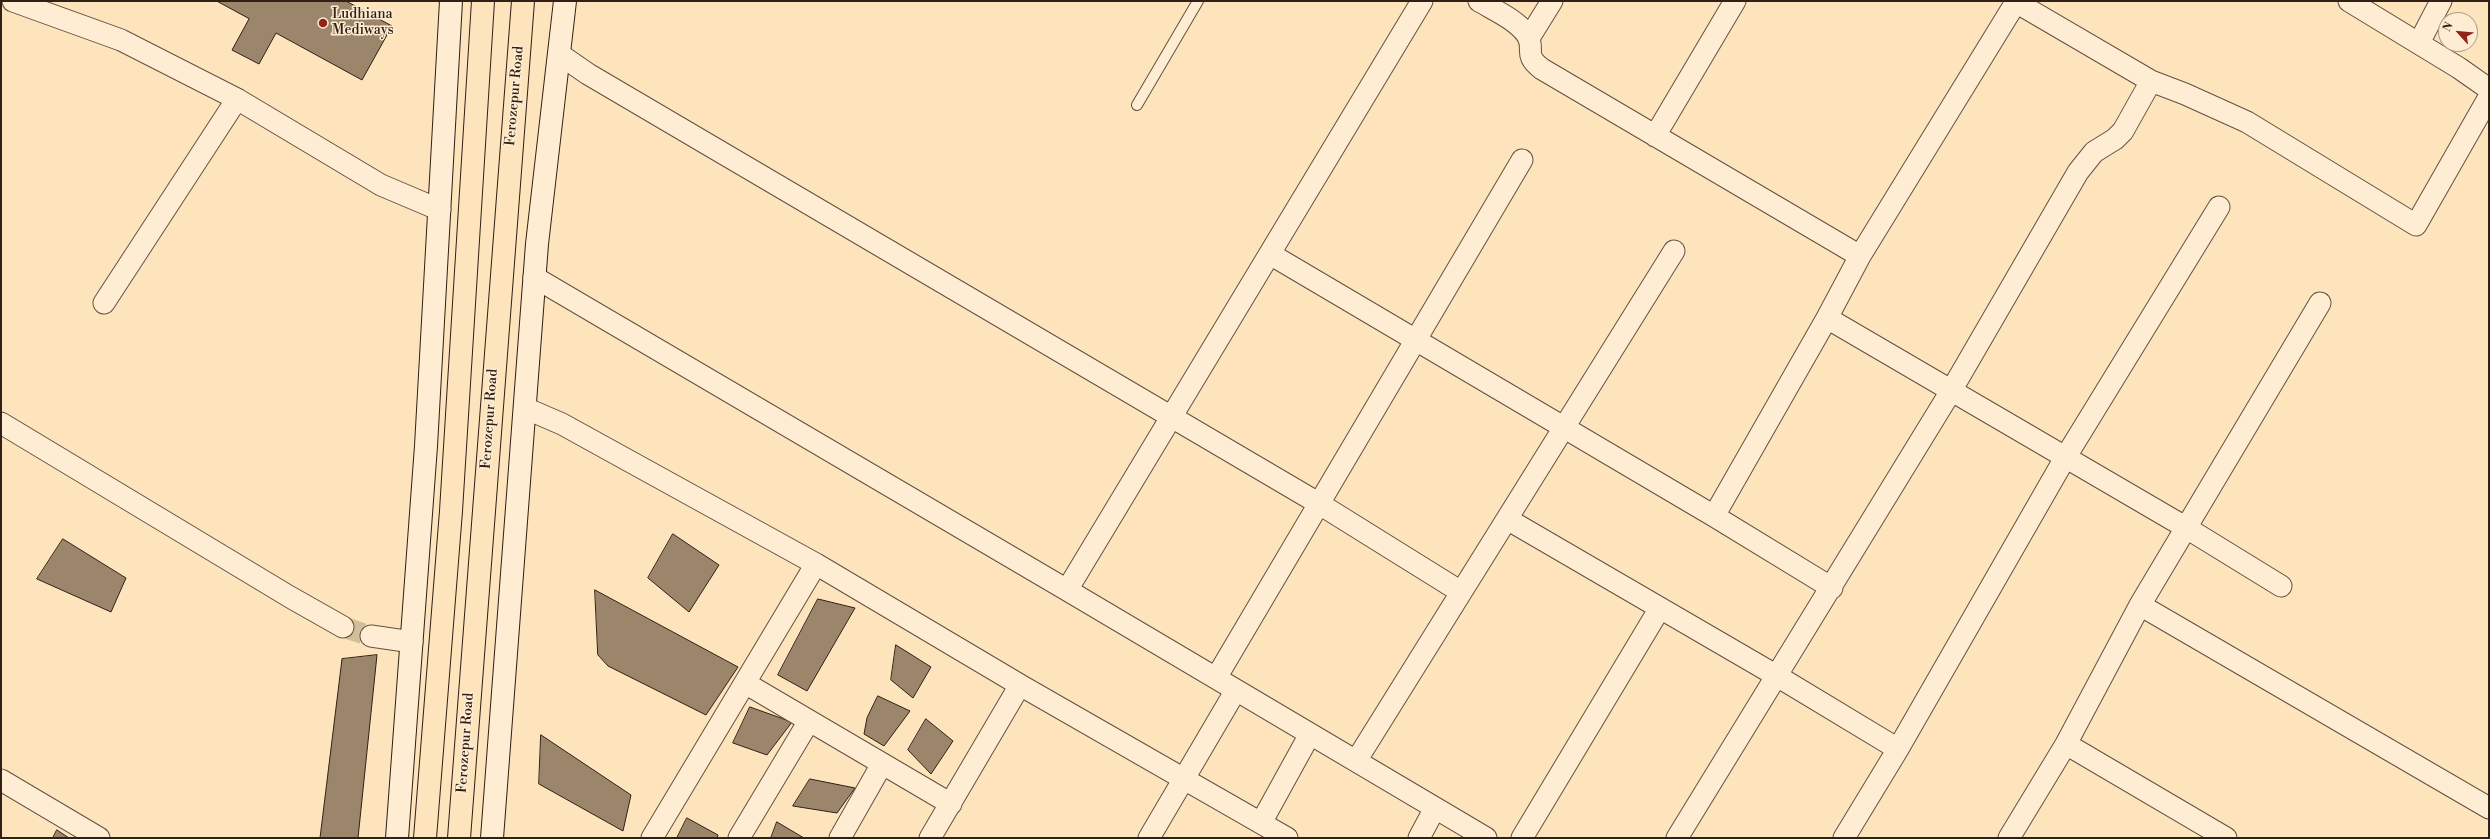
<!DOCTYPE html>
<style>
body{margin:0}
#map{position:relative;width:2490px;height:839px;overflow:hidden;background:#fde4bc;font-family:"Libre Bodoni",serif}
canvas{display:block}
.frame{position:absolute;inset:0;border:2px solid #302016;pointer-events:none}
.north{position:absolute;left:2438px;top:12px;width:40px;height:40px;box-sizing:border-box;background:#feedd3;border:1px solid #ac9b87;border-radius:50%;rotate:297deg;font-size:11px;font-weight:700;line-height:16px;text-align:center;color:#302016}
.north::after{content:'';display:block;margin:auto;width:14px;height:18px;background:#8f2418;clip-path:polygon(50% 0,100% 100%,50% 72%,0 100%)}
</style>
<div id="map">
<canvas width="2490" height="839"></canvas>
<div class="frame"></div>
<div class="north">N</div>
</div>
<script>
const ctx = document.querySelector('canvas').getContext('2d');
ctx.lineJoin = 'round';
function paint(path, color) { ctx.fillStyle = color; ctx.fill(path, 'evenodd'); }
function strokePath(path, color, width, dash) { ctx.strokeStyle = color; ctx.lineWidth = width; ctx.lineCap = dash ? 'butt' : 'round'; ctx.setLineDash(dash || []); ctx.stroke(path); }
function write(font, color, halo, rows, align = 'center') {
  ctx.font = font + ' "Libre Bodoni",serif'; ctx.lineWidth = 3; ctx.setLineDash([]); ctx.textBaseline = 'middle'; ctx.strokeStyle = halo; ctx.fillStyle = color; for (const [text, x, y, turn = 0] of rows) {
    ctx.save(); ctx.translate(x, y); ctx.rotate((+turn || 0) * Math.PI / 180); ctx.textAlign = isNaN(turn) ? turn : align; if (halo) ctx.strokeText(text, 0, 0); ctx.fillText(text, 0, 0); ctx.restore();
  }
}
const building = new Path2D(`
 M217,1H346L392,26L362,80L276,33L259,64L232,50L249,19Z
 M673,534L719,565L689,612L648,578Z
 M63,539L126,578L111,612L37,579Z
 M595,590L738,667L706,715L608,666L598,655Z
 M818,599L855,608L807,691L778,675Z
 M896,645L931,667L913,698L891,680Z
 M377,655L358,838H320L342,659Z
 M878,696L910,711L884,746L864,734L867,718Z
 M750,707L792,722L767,755L733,743Z
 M926,719L953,741L931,774L908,750Z
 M541,735L631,795L623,831L539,784Z
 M810,779L855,788L837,813L793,806Z
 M687,818L718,835L717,838H677Z
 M777,822L804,838H771Z
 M57,830L69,838H53Z`);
paint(building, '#9b866c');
strokePath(building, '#302016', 1);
strokePath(new Path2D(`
 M343,627L371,636`), '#d4bd9b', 21, [21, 10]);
const service = new Path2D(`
 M1137,105L1198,1`);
const minor = new Path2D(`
 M13,1L121,40L237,99L381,185L440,210
 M1422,1L1067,590L1486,838
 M1479,1C1494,10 1517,20 1527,35C1536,49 1522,54 1542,69L1860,256L1827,318L2185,527L2281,586
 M2014,1L2151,81L2185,94L2247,122L2416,225L2489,97
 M2349,1L2459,68L2489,89
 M1529,38L1552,1
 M2419,43L2441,1
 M559,54L588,74L1318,503L1461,592
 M1655,136L1735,1
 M1270,254L1714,516L1832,588
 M1860,256L2016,2
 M534,277L1067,590
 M104,303L237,99
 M525,408L562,424L816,564L1020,685L930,838
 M1,423L290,597L343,627
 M1714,516L1827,318
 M1507,519L1777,676L1898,749
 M2140,605L2489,808
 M371,636L412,642
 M1216,678L1522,160
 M745,683L951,804
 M1020,685L1287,838
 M2066,744L2226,838
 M1356,761L1674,251
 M1,780L99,838
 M1261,823L1310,734
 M652,838L816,564
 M739,838L809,721
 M840,838L882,764
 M1149,838L1236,690
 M1419,838L1435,808
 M1522,838L1660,608
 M1677,838L1951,391L2078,172L2094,152L2115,139L2123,131L2151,81
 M1844,838L1898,749L2065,458L2219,207
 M2009,838L2066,744L2140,605L2320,303`);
const secondary = new Path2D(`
 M397,838L426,446L451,1
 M492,838L537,244L565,1`);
const trunk = new Path2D(`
 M425,838L451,511L483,1
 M459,838L523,1`);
strokePath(service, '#635140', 12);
strokePath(minor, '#635140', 23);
strokePath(secondary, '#302016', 24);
strokePath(trunk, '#302016', 24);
strokePath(service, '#feedd3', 10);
strokePath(minor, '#feedd3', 21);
strokePath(secondary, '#feedd3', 22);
strokePath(trunk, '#fde4bc', 22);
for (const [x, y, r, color] of [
 [323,23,5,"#8f2418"]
]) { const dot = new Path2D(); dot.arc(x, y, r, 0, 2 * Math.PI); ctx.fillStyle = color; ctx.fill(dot); strokePath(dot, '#feedd3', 1.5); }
write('14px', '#302016', '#feedd3', [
 ["Ludhiana",332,15],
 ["Mediways",332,31]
], 'left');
write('14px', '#302016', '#feedd3', [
 ["Ferozepur Road",515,96,-85],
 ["Ferozepur Road",490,419,-86],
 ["Ferozepur Road",466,743,-86]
]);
</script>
